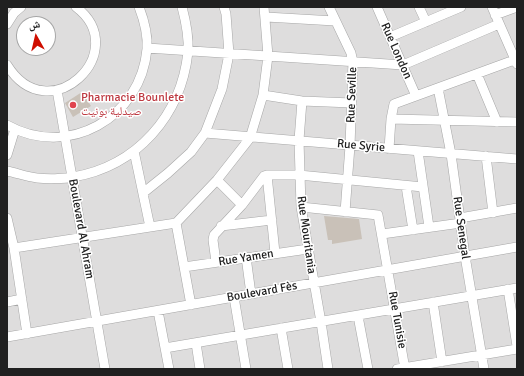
<!DOCTYPE html>
<meta charset="utf-8">
<style>
body{margin:0}
#map{position:relative;width:524px;height:376px;overflow:hidden;background:#f1eee6;font-family:Signika,"Noto Naskh Arabic",sans-serif}
canvas{display:block}
.frame{position:absolute;inset:0;border:8px solid #202020;pointer-events:none}
.north{position:absolute;left:16px;top:16px;width:40px;height:40px;box-sizing:border-box;background:#fff;border:1px solid #a6a6a6;border-radius:50%;rotate:352deg;font-size:11px;font-weight:700;line-height:16px;text-align:center;color:#202020}
.north::after{content:'';display:block;margin:auto;width:14px;height:18px;background:#cf0e00;clip-path:polygon(50% 0,100% 100%,50% 72%,0 100%)}
</style>
<div id="map">
<canvas width="524" height="376"></canvas>
<div class="frame"></div>
<div class="north">ش</div>
</div>
<script>
const ctx = document.querySelector('canvas').getContext('2d');
ctx.lineJoin = 'round';
function paint(path, color) { ctx.fillStyle = color; ctx.fill(path, 'evenodd'); }
function strokePath(path, color, width, dash) { ctx.strokeStyle = color; ctx.lineWidth = width; ctx.lineCap = dash ? 'butt' : 'round'; ctx.setLineDash(dash || []); ctx.stroke(path); }
function write(font, color, halo, rows, align = 'center') {
  ctx.font = font + ' Signika,"Noto Naskh Arabic",sans-serif'; ctx.lineWidth = 3; ctx.setLineDash([]); ctx.textBaseline = 'middle'; ctx.strokeStyle = halo; ctx.fillStyle = color; for (const [text, x, y, turn = 0] of rows) {
    ctx.save(); ctx.translate(x, y); ctx.rotate((+turn || 0) * Math.PI / 180); ctx.textAlign = isNaN(turn) ? turn : align; if (halo) ctx.strokeText(text, 0, 0); ctx.fillText(text, 0, 0); ctx.restore();
  }
}
paint(new Path2D(`
 M7,7H517V369H7ZM24,24H48V48H24Z`), '#dedddd');
paint(new Path2D(`
 M82,92L91,106L73,117L65,103Z
 M324,216L359,219L362,239L332,244V240H328Z`), '#c9c1b8');
const minor = new Path2D(`
 M329,7L351,53L353,62L350,146L345,212
 M377,7L416,96
 M419,7L426,22
 M492,7L517,64
 M495,15L517,7
 M266,17L335,21
 M7,24L14,13L21,7
 M390,37L461,7
 M147,48L403,65L499,24
 M7,65C49,133 134,51 76,7
 M477,74L497,122
 M438,88L451,154L465,256L484,369
 M57,90L105,369
 M263,95L302,101L352,103
 M302,101L299,140L301,207L321,322L328,369
 M391,119L517,122
 M7,125C68,159 141,118 147,49C148,35 144,20 139,7
 M205,133L517,159
 M389,149L391,119L394,104L517,59
 M134,151L150,227
 M418,151L429,227
 M7,155L15,129
 M486,156L493,213
 M7,171C17,173 27,177 37,178C46,179 64,179 73,177C137,166 181,116 188,52C189,37 186,22 182,7
 M267,175L275,253
 M217,180L242,205
 M406,186L413,230
 M143,193L168,173L191,152L205,133L222,89L229,54L226,14L224,7
 M301,207L378,215L405,369
 M7,218L14,248L27,334
 M460,218L517,208
 M176,223L191,305
 M221,226L272,220
 M382,234L461,223
 M14,248L176,223L217,180L250,138L263,95L268,56L264,7
 M246,257L251,294
 M216,262L213,240L214,235L242,205L264,176L267,175H299L423,187
 M184,267L308,249
 M508,289L517,346
 M234,297L246,369
 M7,302L22,299
 M433,302L442,362
 M158,311L169,369
 M358,316L368,369
 M281,328L288,369
 M7,337L517,247
 M196,343L200,369
 M165,348L517,288
 M397,369L517,349`);
strokePath(minor, '#a7a7a7', 10);
strokePath(minor, '#fff', 9);
for (const [x, y, r, color] of [
 [73,105,4,"#e0444e"]
]) { const dot = new Path2D(); dot.arc(x, y, r, 0, 2 * Math.PI); ctx.fillStyle = color; ctx.fill(dot); strokePath(dot, '#fff', 1.5); }
write('12px', '#202020', '#fff', [
 ["Rue London",396,51,66],
 ["Rue Seville",352,95,-88],
 ["Rue Syrie",361,146,5],
 ["Rue Senegal",461,228,82],
 ["Boulevard Al Ahram",81,229,80],
 ["Rue Mouritania",306,235,82],
 ["Rue Yamen",246,258,-9],
 ["Boulevard Fès",262,292,-10],
 ["Rue Tunisie",397,320,80]
]);
write('12px', '#be3a42', '#fff', [
 ["Pharmacie Bounlete",81,98],
 ["صيدلية بونيت",81,112]
], 'left');
</script>
